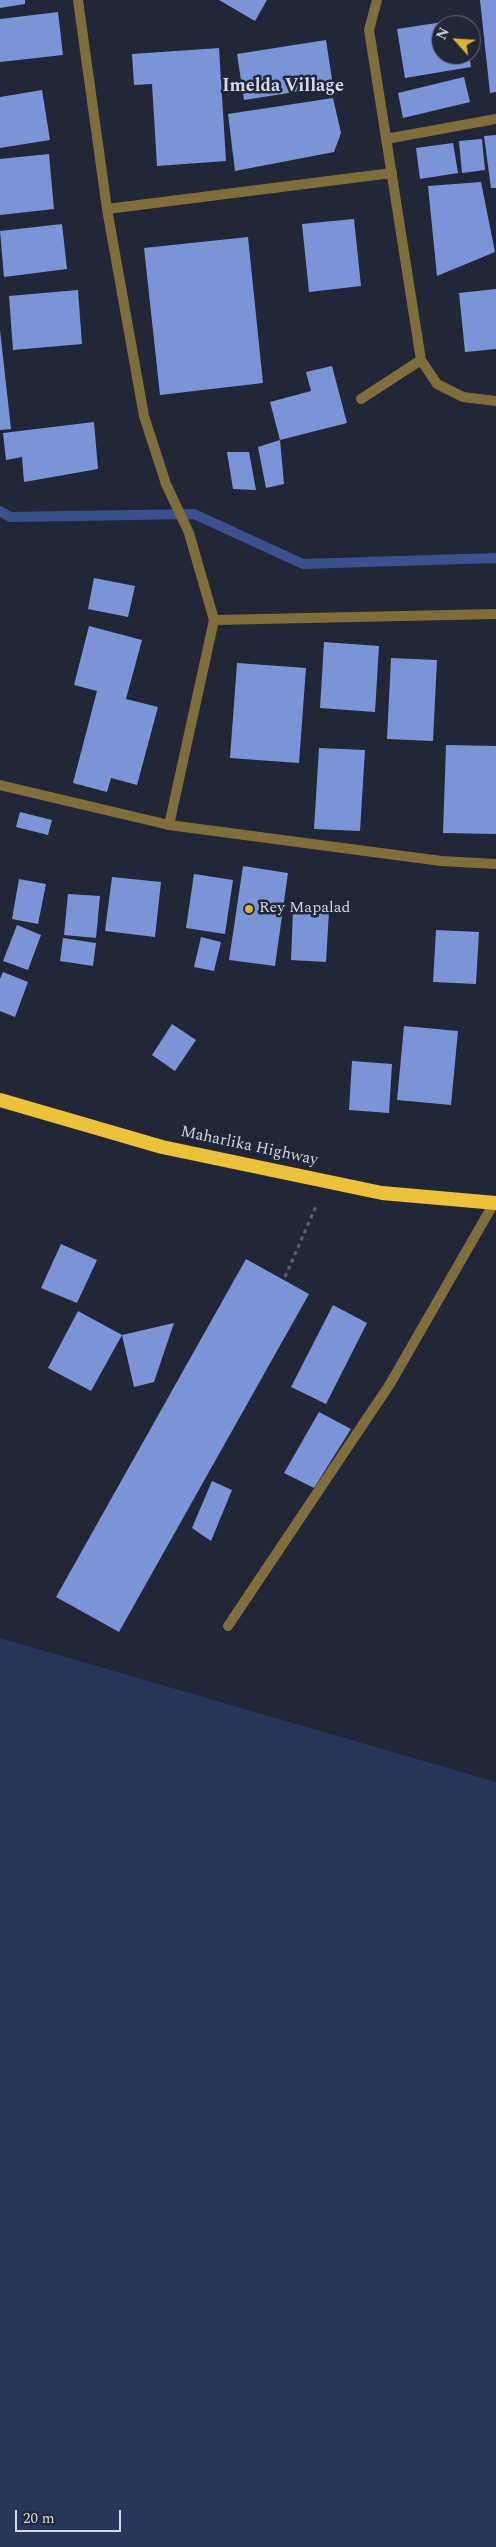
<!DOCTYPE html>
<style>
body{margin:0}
#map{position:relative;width:496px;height:2547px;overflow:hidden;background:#212736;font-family:Spectral,serif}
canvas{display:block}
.north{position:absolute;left:431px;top:15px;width:50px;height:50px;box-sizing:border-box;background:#212736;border:1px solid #686d7b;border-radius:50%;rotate:296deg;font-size:14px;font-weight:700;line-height:20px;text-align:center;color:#d3d7e2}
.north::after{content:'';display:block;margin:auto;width:18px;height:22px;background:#dab333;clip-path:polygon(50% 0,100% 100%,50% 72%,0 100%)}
.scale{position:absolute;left:15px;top:2510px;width:106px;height:22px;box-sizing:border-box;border:2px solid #d3d7e2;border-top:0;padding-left:6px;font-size:15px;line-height:18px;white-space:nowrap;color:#d3d7e2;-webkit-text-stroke:4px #212736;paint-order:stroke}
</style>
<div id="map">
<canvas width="496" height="2547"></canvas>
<div class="north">N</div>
<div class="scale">20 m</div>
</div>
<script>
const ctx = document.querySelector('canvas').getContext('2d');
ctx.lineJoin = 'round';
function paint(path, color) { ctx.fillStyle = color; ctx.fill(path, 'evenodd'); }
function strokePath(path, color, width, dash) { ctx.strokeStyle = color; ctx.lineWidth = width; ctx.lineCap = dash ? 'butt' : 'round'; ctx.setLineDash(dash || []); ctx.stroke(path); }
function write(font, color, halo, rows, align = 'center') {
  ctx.font = font + ' Spectral,serif'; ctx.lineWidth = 5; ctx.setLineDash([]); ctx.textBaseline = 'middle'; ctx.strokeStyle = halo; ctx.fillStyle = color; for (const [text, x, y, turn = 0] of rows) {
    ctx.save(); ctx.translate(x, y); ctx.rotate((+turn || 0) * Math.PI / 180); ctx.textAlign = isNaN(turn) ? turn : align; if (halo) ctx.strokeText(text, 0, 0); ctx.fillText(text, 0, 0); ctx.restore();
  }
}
paint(new Path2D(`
 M0,1638L496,1782V2547H0Z`), '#28365d');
strokePath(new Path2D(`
 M0,511L10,517L194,514L303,564L496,558`), '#3b508e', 10);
paint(new Path2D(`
 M0,0H25V4L0,8Z
 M219,0H267L255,21Z
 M480,0H496V92L490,93Z
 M58,12L63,55L0,62V19Z
 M463,19L464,25H441V55H469L471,67L405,78L397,29Z
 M326,40L333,86L244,100L237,54Z
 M219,48L226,161L157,166L152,84L134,85L132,54Z
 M464,77L470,102L403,118L398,93Z
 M42,90L50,140L0,148V97Z
 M333,98L341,133L334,152L235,171L228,114Z
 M496,135V188H491L484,136Z
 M482,139L485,170L462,173L459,141Z
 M453,143L458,173L420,179L416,148Z
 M49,154L54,209L0,215V159Z
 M481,182L495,252L437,276L428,186Z
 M354,219L361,286L309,292L302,224Z
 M62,224L67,269L4,277L0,231Z
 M248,237L263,383L160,395L144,248Z
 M496,289V349L465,352L459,293Z
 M78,290L82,344L13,350L9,296Z
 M0,330L11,429L0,430Z
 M332,366L347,423L280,440L270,402L311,391L306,372Z
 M94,422L98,469L24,482L22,457L6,460L3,433Z
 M280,440L284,484L266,488L258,447Z
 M227,452H249L256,490L233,489Z
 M94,578L135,586L128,617L88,609Z
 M89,626L142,640L126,699L158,707L137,785L111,778L107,792L73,783L97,691L74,685Z
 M324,642L379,646L375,712L320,708Z
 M391,658L437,660L433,741L387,739Z
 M237,663L306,668L299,763L230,758Z
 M446,745L496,746V834L443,833Z
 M319,748L365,750L360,831L314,829Z
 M20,812L52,820L48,835L16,827Z
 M243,866L288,873L275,966L229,960Z
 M194,874L233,880L225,934L186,928Z
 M112,877L161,882L155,937L105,931Z
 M19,879L46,884L38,924L12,919Z
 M68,894L100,896L96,938L64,935Z
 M293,910L329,911L326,962L291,960Z
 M17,925L41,935L28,970L3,961Z
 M436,930L479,932L476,984L433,982Z
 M201,937L221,942L214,971L194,967Z
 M63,938L96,943L93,966L60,961Z
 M3,972L28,982L15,1017L0,1011V979Z
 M172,1024L196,1040L175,1071L152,1055Z
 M404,1026L458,1031L451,1105L397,1100Z
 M352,1061L392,1064L389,1113L349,1110Z
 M61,1244L97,1260L77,1303L41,1288Z
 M246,1259L309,1294L119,1632L56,1597Z
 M333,1305L367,1323L326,1404L291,1387Z
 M78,1311L122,1335L91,1391L48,1368Z
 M174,1323L154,1382L134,1387L122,1335Z
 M319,1412L351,1429L314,1488L284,1473Z
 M212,1481L232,1490L211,1541L192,1528Z`), '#7a94d7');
strokePath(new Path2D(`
 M285,1277L317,1204`), '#5a5f6d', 3, [4, 4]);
strokePath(new Path2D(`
 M0,785L169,825
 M228,1626L390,1384L494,1203`), '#7f6e3a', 10);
strokePath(new Path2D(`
 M78,0L107,209L144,416L166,484L189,533L214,620L169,825L441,861L496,864
 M377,0L369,30L421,360L437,384L463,397L496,401
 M386,139L496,119
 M107,209L392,173
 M361,399L421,360
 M214,620L496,614`), '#7f6e3a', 10);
strokePath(new Path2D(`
 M0,1100L162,1147L382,1193L496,1203`), '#ebc238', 14);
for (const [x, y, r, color] of [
 [249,909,5,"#dab333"]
]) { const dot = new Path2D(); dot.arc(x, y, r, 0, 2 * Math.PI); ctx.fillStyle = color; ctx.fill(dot); strokePath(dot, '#212736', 2); }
write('16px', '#d3d7e2', '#212736', [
 ["Rey Mapalad",259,909]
], 'left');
write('16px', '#d3d7e2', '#212736', [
 ["Maharlika Highway",249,1147,12]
]);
write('bold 18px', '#d0d9ee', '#212736', [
 ["Imelda Village",283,87]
]);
</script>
